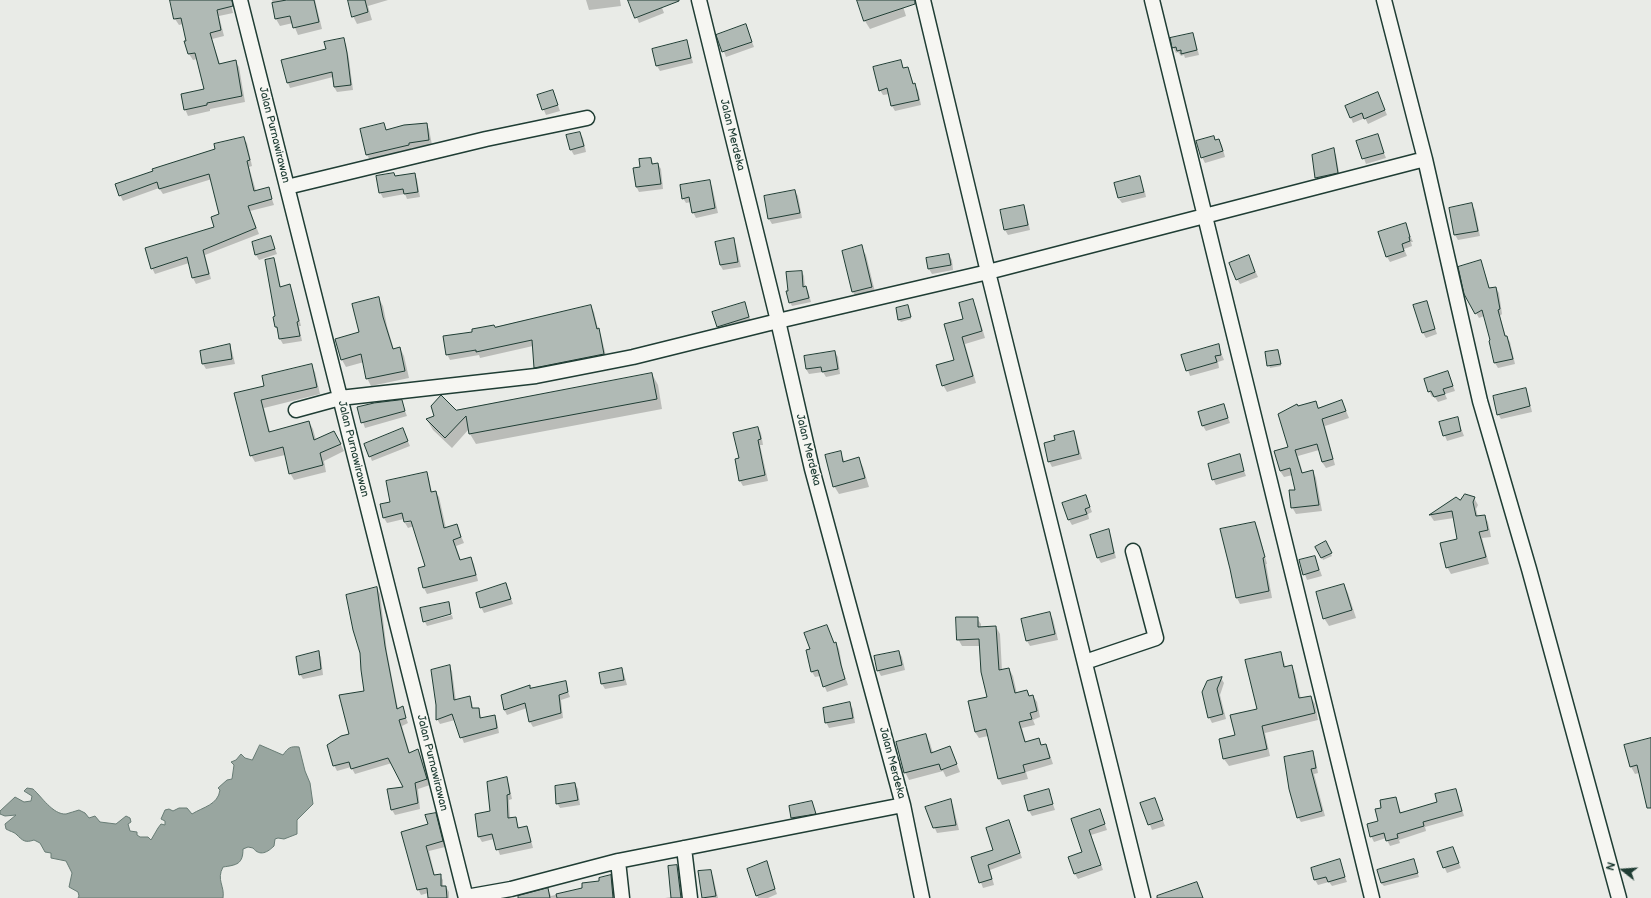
<!DOCTYPE html>
<style>
body{margin:0}
#map{position:relative;width:1651px;height:898px;overflow:hidden;background:#e9ebe7;font-family:"Balsamiq Sans",sans-serif}
canvas{display:block}
.north{position:absolute;left:1603px;top:850px;width:40px;height:40px;-webkit-text-stroke:3px #f6f6f2;paint-order:stroke;rotate:287deg;font-size:11px;font-weight:700;line-height:16px;text-align:center;color:#1f3d34}
.north::after{content:'';display:block;margin:auto;width:14px;height:18px;background:#1f3d34;clip-path:polygon(50% 0,100% 100%,50% 72%,0 100%)}
</style>
<div id="map">
<canvas width="1651" height="898"></canvas>
<div class="north">N</div>
</div>
<script>
const ctx = document.querySelector('canvas').getContext('2d');
ctx.lineJoin = 'round';
function paint(path, color) { ctx.fillStyle = color; ctx.fill(path, 'evenodd'); }
function strokePath(path, color, width, dash) { ctx.strokeStyle = color; ctx.lineWidth = width; ctx.lineCap = dash ? 'butt' : 'round'; ctx.setLineDash(dash || []); ctx.stroke(path); }
function write(font, color, halo, rows, align = 'center') {
  ctx.font = font + ' "Balsamiq Sans",sans-serif'; ctx.lineWidth = 3.5; ctx.setLineDash([]); ctx.textBaseline = 'middle'; ctx.strokeStyle = halo; ctx.fillStyle = color; for (const [text, x, y, turn = 0] of rows) {
    ctx.save(); ctx.translate(x, y); ctx.rotate((+turn || 0) * Math.PI / 180); ctx.textAlign = isNaN(turn) ? turn : align; if (halo) ctx.strokeText(text, 0, 0); ctx.fillText(text, 0, 0); ctx.restore();
  }
}
const water = new Path2D(`
 M260,745L283,755C288,748 290,746 299,747L305,771L310,783L313,804L297,820V834L284,839L278,838L275,839L274,846C268,852 260,857 253,848L248,847L243,849C243,864 237,865 223,867C216,880 225,886 223,898H78L79,896L78,892L69,887L72,873L66,861L51,858V853L45,852L40,843L34,840C25,843 23,841 16,834C14,832 9,831 6,829L5,824L16,815L5,816L0,814V811L15,797L24,802L31,801L32,796L24,791L27,788L33,789C41,796 53,815 66,814C70,813 75,811 79,810L85,813L89,818L95,816L100,822L116,824L126,816L130,818L131,822L128,824L130,831L137,832V835L140,837H148L151,840L158,828L161,824L165,825V821L161,819L165,810L169,809L173,811L179,808H187L192,814C203,807 218,805 220,790L218,788L227,780L232,779L234,765L231,762L236,760L241,754L245,758L252,760Z`);
paint(water, '#99a6a0');
strokePath(water, '#687c75', 1);
paint(new Path2D(`
 M178,0H230L233,13L219,16L224,36L212,39L220,64L235,61L239,67L245,102L210,109V111L188,116L185,109L205,90L197,59L193,60L189,54L183,24L179,25L175,19Z
 M272,0H315L322,29L298,35L293,23L280,26L276,19Z
 M349,0H388L368,6L372,20L357,24L353,16Z
 M586,0H620L621,6L589,10Z
 M630,0H659L664,13L639,23Z
 M862,0H901L906,16L870,29L865,21L859,1Z
 M748,31L754,47L726,57L718,36Z
 M1192,34L1195,39L1199,55L1185,58L1184,55L1181,56L1178,52L1176,53L1173,47Z
 M343,39L346,44L349,59L353,90L337,92L334,87L333,77L290,88L288,83L282,61L327,50Z
 M686,42L689,47L693,63L660,71L657,66L654,49Z
 M900,61L904,69L907,68L910,73L914,85L918,90L921,105L895,111L892,106L890,94L883,95L880,90Z
 M553,91L560,111L546,115L538,96Z
 M1380,98L1387,115L1368,124L1365,118L1353,123L1346,106Z
 M384,124L387,131L426,124L429,129L432,145L411,148V150L370,160L367,155L361,130Z
 M580,133L583,138L586,152L574,155L571,150Z
 M1377,136L1386,158L1366,164L1358,142Z
 M1214,137L1216,141L1219,140L1222,145L1225,157L1205,163L1202,157Z
 M243,138L247,143L252,166L249,167L256,191L268,188L274,205L250,211L259,234L205,255L211,279L196,284L193,278L189,263L155,274L152,268L216,227L220,215L212,179L163,194L159,188L123,201L120,195Z
 M1333,149L1336,155L1340,178L1319,182L1316,177Z
 M651,159L654,165L658,164L661,169L663,189L639,192L636,186L641,168Z
 M414,174L417,179L420,197L407,199L405,194L383,198L380,192Z
 M709,181L712,186L718,213L696,218L693,212L691,202L686,203L683,198Z
 M795,191L798,196L802,218L772,224L769,219Z
 M1145,192L1146,197L1122,203L1119,199Z
 M1472,205L1475,210L1480,236L1458,240L1455,235Z
 M1023,206L1026,211L1030,230L1008,235L1005,230L1001,211Z
 M1405,224L1413,242H1411L1412,246L1404,249L1407,256L1390,262L1387,257Z
 M271,238L277,254L259,260L256,255Z
 M733,239L736,245L741,267L723,270L720,265Z
 M861,247L866,255L876,296L858,300L853,292L843,251Z
 M949,255L952,260L953,270L932,274L929,269Z
 M273,259L276,264L281,288L289,286L292,290L301,326H299L302,341L283,344L280,339L279,332L276,327Z
 M1481,261L1490,289L1496,288L1499,293L1502,314L1500,316L1506,337L1510,342L1515,364L1498,368L1495,363L1490,341H1492L1484,316L1479,318L1465,293Z
 M1251,262L1258,277L1240,284L1237,279Z
 M802,272L804,276L805,287L808,291L811,302L792,306L790,302Z
 M379,299L383,306L387,326L394,350L400,348L404,356L409,378L371,386L367,378L364,362L346,367L342,360L336,340L360,332Z
 M972,300L976,307L985,338L965,344L976,383L947,392L943,385L955,361L965,319Z
 M1426,302L1437,334L1426,338L1423,333Z
 M744,303L752,323L721,332L713,313Z
 M591,306L594,312L598,329L601,335L607,360L539,373L535,367L533,346L480,358L479,355L450,360L447,354L495,328Z
 M908,306L911,319L901,322L899,320Z
 M1218,345L1224,360L1218,362L1219,368L1190,376L1183,355Z
 M229,346L232,351L235,364L206,369L203,364L201,351Z
 M1278,351L1281,366L1270,368L1266,353Z
 M835,352L838,357L840,374L826,377L823,372L809,374L806,369Z
 M311,365L315,372L320,394L264,408L270,432L309,422L313,429L316,440L338,439L344,451L324,461L326,472L294,480L290,473L285,455L255,462L251,455L235,394L265,386Z
 M1448,372L1455,391L1445,394L1447,399L1438,402L1434,396L1432,397L1429,391Z
 M652,374L658,385L662,409L476,444L470,434L469,429L452,448L433,430L427,420L456,411Z
 M1525,389L1528,394L1532,412L1501,419L1498,414Z
 M401,401L407,416L365,428L358,408Z
 M1342,401L1349,418L1325,426L1335,465L1326,468L1322,462L1319,450L1298,456L1303,474L1313,471L1316,478L1322,511L1296,514L1292,507L1296,491L1293,475L1284,477L1280,471L1289,448L1298,407L1315,402L1319,409Z
 M1224,406L1230,423L1206,431L1203,426Z
 M1457,418L1464,436L1447,441L1440,423Z
 M758,428L761,433L763,445H760L768,481L743,486L740,481L736,460L740,459Z
 M1073,432L1076,437L1082,459L1052,467L1049,461L1057,441Z
 M405,435L410,446L372,461L370,456Z
 M840,452L845,462L859,459L863,467L869,487L839,494L834,486Z
 M1239,456L1246,476L1216,485L1213,479Z
 M426,473L429,479L432,492H435L439,497L446,528L456,525L459,531L464,543L456,546L461,561L471,558L474,564L478,581L427,594L424,588L419,569L427,567L414,526L408,528L405,523L416,521H405V523L404,519L387,523L384,518L391,502Z
 M1086,496L1092,512L1088,514L1089,519L1072,525L1069,520Z
 M1456,498L1460,502L1474,498L1478,505L1476,509L1478,517L1484,516L1488,522L1491,537L1482,538L1489,564L1451,574L1447,567L1458,540L1454,518L1434,521L1430,515Z
 M1255,523L1258,529L1267,564H1266L1272,598L1240,604L1237,598Z
 M1108,531L1111,536L1116,558L1101,563L1098,558Z
 M1325,543L1332,556L1323,560L1317,547Z
 M1315,557L1322,576L1307,580L1300,561Z
 M506,584L513,604L484,613L481,607Z
 M1344,585L1348,593L1356,618L1329,626L1324,618Z
 M377,588L380,594L387,652L398,709L402,708L408,723L402,726L410,754L418,750L421,756L430,785L418,789L420,809L395,815L392,810L405,787L392,763L355,774L351,767L337,771L334,765L351,735L365,692Z
 M1050,613L1053,619L1058,640L1030,646L1027,641Z
 M452,615L453,619L427,626L425,622Z
 M977,618L981,624V628L996,627L1000,634L1002,671L1009,669L1013,676L1017,694L1027,691L1030,697L1033,696L1037,702L1040,717L1033,720L1035,725L1022,728L1026,743L1039,739L1042,746L1045,745L1049,752L1053,764L1026,772L1028,779L1002,785L999,779L988,736L979,738L975,732L988,697L981,646H962L958,639Z
 M827,626L834,644L836,643L839,649L843,671L848,685L827,692L820,676L815,677L812,672L811,649Z
 M318,652L321,657L323,675L303,679L300,674Z
 M899,652L902,657L905,670L881,676L878,670Z
 M1280,653L1286,667L1291,666L1295,673L1301,699L1311,697L1315,704L1318,720L1265,733L1270,756L1229,766L1224,759L1220,739L1236,735L1258,709Z
 M449,666L452,671L456,701L469,697L472,702L473,709H478L482,719L494,716L497,721L499,733L464,743L455,720L440,724L437,719Z
 M621,669L624,674L627,685L605,689L602,684L600,674Z
 M1221,678L1224,683L1220,695L1226,719L1212,723L1209,717L1208,682Z
 M565,683L570,697L561,700L563,718L533,727L530,722L527,708L507,715L504,709L529,686L531,689Z
 M850,704L853,709L855,723L829,728L826,722Z
 M926,735L930,743L933,753L950,747L960,772L946,777L943,771L909,780L905,772Z
 M1651,739V795L1639,773L1635,774L1631,767L1626,746Z
 M1312,752L1315,757L1318,773L1314,774L1325,816L1301,822L1298,817Z
 M506,779L509,784L512,799L509,800L510,818H515L519,829L526,827L529,832L533,848L500,855L494,839L482,842L479,837L476,815L492,812Z
 M575,784L578,789L580,805L560,808L557,803Z
 M1048,790L1055,810L1032,816L1029,811Z
 M1455,790L1458,795L1464,816L1425,827L1426,831L1399,840L1400,843L1390,846L1386,838L1374,842L1371,836L1379,822L1382,808L1395,798L1398,803L1401,814L1438,803Z
 M1155,799L1165,826L1152,830L1142,804Z
 M950,800L953,805L959,830L937,833L926,808Z
 M812,802L818,819L795,823L792,818L790,807Z
 M1100,810L1107,830L1091,835L1103,870L1078,879L1075,874L1083,853L1072,820Z
 M435,814L438,819L445,847L429,851L435,876L440,875L443,880V887H446L449,892V898H429L428,893L421,895L418,889L429,825Z
 M1009,821L1022,858L990,870L994,885L983,888L972,858L995,851Z
 M1453,848L1461,868L1447,873L1438,853Z
 M1339,861L1347,882L1332,886L1329,882L1318,885L1315,880Z
 M766,863L777,894L768,898H758L748,869Z
 M1415,864L1419,877L1384,886L1381,883Z
 M677,866L680,871L684,898H665L672,897Z
 M710,871L713,876L718,898H703L699,872Z
 M610,877L613,881L615,898H539L548,889L551,896L583,888Z`), '#0003');
const building = new Path2D(`
 M170,0H232L233,6L217,10L221,30L210,33L219,64L236,60L242,96L207,103V105L184,110L181,94L204,89L195,53L188,54L184,41H186L181,18L174,19Z
 M287,0H314L319,22L293,28L290,16L275,19L272,3Z
 M348,0H365L368,12L352,17Z
 M628,0H679V1L635,18Z
 M857,0H915V4L864,21Z
 M746,24L752,42L722,52L716,35Z
 M1193,33L1197,50L1181,54V50L1177,51L1176,47L1172,48L1170,38Z
 M344,38L347,53L351,85L334,87L332,72L287,83L281,60L326,49L324,42Z
 M687,40L691,58L656,66L652,49Z
 M901,60L903,68L908,67L913,84L915,83L919,100L891,106L887,88L879,91L873,67Z
 M553,90L558,105L542,110L537,95Z
 M1378,92L1385,110L1364,119L1362,113L1350,118L1345,106Z
 M384,123L386,130L404,125L427,123L429,140L409,143V145L366,155L360,129Z
 M580,132L584,146L570,150L566,135Z
 M1378,134L1384,153L1362,159L1356,141Z
 M1214,136L1215,140L1219,139L1223,151L1201,158L1196,141Z
 M244,137L250,160L247,161L254,191L269,187L272,199L248,206L256,228L203,250L209,274L192,278L187,257L151,269L145,248L214,227L211,217L219,214L209,174L159,189L157,182L119,196L115,184L153,171L152,169L215,149L214,144Z
 M1334,148L1338,173L1315,178L1312,155Z
 M651,158L652,164L658,163L661,184L636,187L633,168L640,167L639,159Z
 M394,173L395,176L415,173L418,192L404,194L403,189L379,193L376,176Z
 M1140,176L1144,192L1118,198L1114,183Z
 M710,180L715,208L692,213L689,197L682,199L680,185Z
 M795,190L800,213L768,219L764,196Z
 M1472,203L1478,231L1454,235L1449,208Z
 M1024,205L1028,225L1004,230L1000,210Z
 M1406,223L1410,237H1409L1410,241L1402,244L1404,251L1386,257L1378,232Z
 M271,236L275,249L255,255L252,242Z
 M734,238L738,262L720,265L715,242Z
 M862,245L872,287L852,292L842,251Z
 M949,254L951,265L928,269L926,258Z
 M1249,255L1255,272L1236,280L1229,263Z
 M274,258L280,287L290,284L299,321L297,322L300,336L279,339L277,327H275L273,317L275,316L265,260Z
 M1481,260L1489,288L1496,287L1500,309L1498,310L1505,336H1507L1513,359L1494,363L1489,341L1490,340L1482,310L1475,314L1464,294L1458,267Z
 M802,271L803,287L806,286L809,298L789,303L786,291H788L786,272Z
 M379,297L383,317L393,349L400,347L405,371L366,379L361,354L341,360L335,339L359,332L352,304Z
 M973,299L982,331L962,337L973,376L942,386L936,365L954,360L944,324L963,319L959,303Z
 M1427,301L1435,329L1422,333L1413,305Z
 M745,302L749,317L717,327L712,312Z
 M591,305L597,329L599,328L604,354L534,368L532,340L476,352V350L446,355L443,336L472,332V329L494,325L495,327Z
 M908,305L911,317L898,320L896,308Z
 M230,344L232,359L202,364L200,351Z
 M1219,344L1221,355L1215,356L1217,362L1186,371L1181,355Z
 M1278,350L1281,364L1267,366L1265,352Z
 M835,351L838,369L822,372L821,367L806,369L804,356Z
 M312,364L317,387L261,400L269,432L309,421L314,440L334,431L341,444L320,453L323,465L289,474L283,447L250,456L234,393L264,386L262,376Z
 M1448,371L1453,386L1443,389L1445,394L1434,397L1431,391L1428,392L1424,379Z
 M652,373L657,399L469,434L466,416L445,438L426,419L434,416L431,406L441,395L456,410Z
 M1526,388L1530,406L1497,415L1493,396Z
 M402,400L405,411L361,423L357,407L374,403Z
 M1342,400L1346,411L1322,419L1333,459L1322,462L1317,444L1295,450L1302,473L1313,470L1319,505L1291,508L1289,490H1295L1290,468L1280,471L1274,451L1288,447L1278,414L1297,404L1298,406L1316,401L1318,408Z
 M1224,404L1228,418L1202,426L1198,412Z
 M1458,417L1461,431L1443,436L1439,422Z
 M758,427L761,439L758,440L765,475L739,481L735,459L739,458L733,433Z
 M403,428L408,441L369,457L364,444Z
 M1074,431L1079,454L1048,462L1044,443L1055,440L1054,436Z
 M841,451L843,462L859,457L865,478L833,487L825,455Z
 M1240,454L1244,471L1212,480L1208,464Z
 M427,472L431,492L436,491L444,528L457,524L461,537L453,540L460,560L471,557L476,575L423,588L418,568L425,566L411,521L404,522L402,513L383,518L380,504L390,502L386,481Z
 M1465,494L1475,497L1473,502L1476,516L1485,515L1488,530L1479,532L1486,557L1446,568L1440,543L1457,539L1452,511L1429,515L1456,497L1460,500Z
 M1086,495L1090,507L1085,509L1087,514L1068,520L1062,503Z
 M1255,522L1265,557L1263,558L1269,591L1236,598L1230,569L1220,529Z
 M1109,529L1114,553L1097,558L1090,535Z
 M1326,541L1332,553L1321,558L1315,547Z
 M1315,556L1319,570L1303,575L1299,560Z
 M506,583L511,599L480,608L476,593Z
 M1344,584L1352,610L1323,619L1316,592Z
 M377,587L385,646L397,709L403,706L406,718L399,720L409,753L418,749L427,779L415,783L418,803L391,810L387,789L403,787L388,758L351,769L349,762L333,766L327,745L341,736L349,734L339,695L364,691L361,670L360,653L353,630L346,595Z
 M449,602L451,614L423,622L420,608Z
 M1050,612L1055,634L1026,641L1021,619Z
 M956,617H978V627L996,626L999,670L1009,668L1015,693L1027,690L1029,696L1033,695L1037,711L1030,713L1032,719L1019,722L1025,742L1039,738L1041,745L1046,744L1050,758L1023,765L1025,772L998,779L986,729L975,732L968,701L987,697L981,672L979,639L957,640Z
 M827,625L834,643L836,642L841,665L845,679L823,687L818,670L811,672L806,650L810,649L804,633Z
 M319,651L321,669L299,675L296,657Z
 M899,651L902,665L877,671L874,656Z
 M1281,652L1284,667L1292,665L1299,698L1311,696L1315,713L1262,726L1267,749L1223,759L1219,739L1235,735L1230,715L1257,709L1245,660Z
 M450,665L454,700L470,696L472,708H479L480,718L495,715L497,728L460,738L452,714L436,720V705L431,670Z
 M622,668L624,680L601,684L599,673Z
 M1222,677L1217,689L1223,714L1208,718L1202,692L1207,681Z
 M566,681L568,692L559,695L561,713L529,722L525,703L504,710L501,695L530,685V688Z
 M850,702L853,718L825,723L823,708Z
 M926,734L931,753L950,746L957,764L941,770L939,764L904,773L896,742Z
 M1651,738V808H1647L1637,765L1630,767L1624,745Z
 M1313,751L1316,768L1311,769L1322,811L1297,818L1289,789L1284,757Z
 M507,777L510,794L507,795L508,818L516,817L518,828L527,826L531,842L496,850L492,834L478,837L475,814L490,811L487,782Z
 M575,783L578,800L556,804L555,786Z
 M1049,789L1053,804L1028,811L1024,796Z
 M1456,789L1462,811L1423,822L1424,826L1397,834L1398,838L1386,841L1384,833L1370,837L1367,824L1378,821L1375,809L1381,808L1380,800L1396,797L1400,813L1437,802L1435,794Z
 M1155,798L1163,820L1148,825L1140,803Z
 M951,799L956,825L933,828L925,807Z
 M812,801L816,814L791,818L789,806Z
 M1100,809L1105,824L1089,830L1101,865L1074,874L1068,857L1082,852L1071,819Z
 M436,813L443,841L426,846L434,875L441,874V886H446L447,898H428L427,888L417,890L401,832L428,824L425,815Z
 M1009,820L1020,853L988,865L992,879L979,883L971,857L993,850L986,828Z
 M1453,847L1459,863L1443,868L1437,852Z
 M1340,859L1345,877L1328,882L1326,877L1314,880L1311,868Z
 M1414,859L1418,873L1381,883L1377,870Z
 M767,861L775,889L756,896L747,869Z
 M677,865L681,898H671L668,866Z
 M711,870L716,896L702,898L698,871Z
 M611,875L613,898H557L556,894L582,888V883L599,881V878Z
 M1197,882L1203,898H1157V896Z
 M548,888L550,898H518V896Z`);
paint(building, '#b0bab5');
strokePath(building, '#1f3d34', 1);
const minor = new Path2D(`
 M240,0L466,898
 M699,0L778,321L812,469L903,805L922,898
 M923,0L988,272L1143,898
 M1152,0L1372,898
 M1384,0L1425,159L1480,401L1529,569L1619,898
 M287,187L486,139L587,118
 M296,410L340,398L536,376L633,357L778,321L988,272L1425,159
 M1085,662L1156,638L1133,551
 M684,848L690,898
 M618,861L622,898
 M466,897L511,889L618,861L903,805`);
strokePath(minor, '#1f3d34', 17);
strokePath(minor, '#f6f6f2', 14);
write('11px', '#1f3d34', '#f6f6f2', [
 ["Jalan Purnawirawan",274,135,76],
 ["Jalan Merdeka",732,135,76],
 ["Jalan Purnawirawan",353,449,76],
 ["Jalan Merdeka",808,450,76],
 ["Jalan Purnawirawan",432,763,76],
 ["Jalan Merdeka",892,763,75]
]);
</script>
